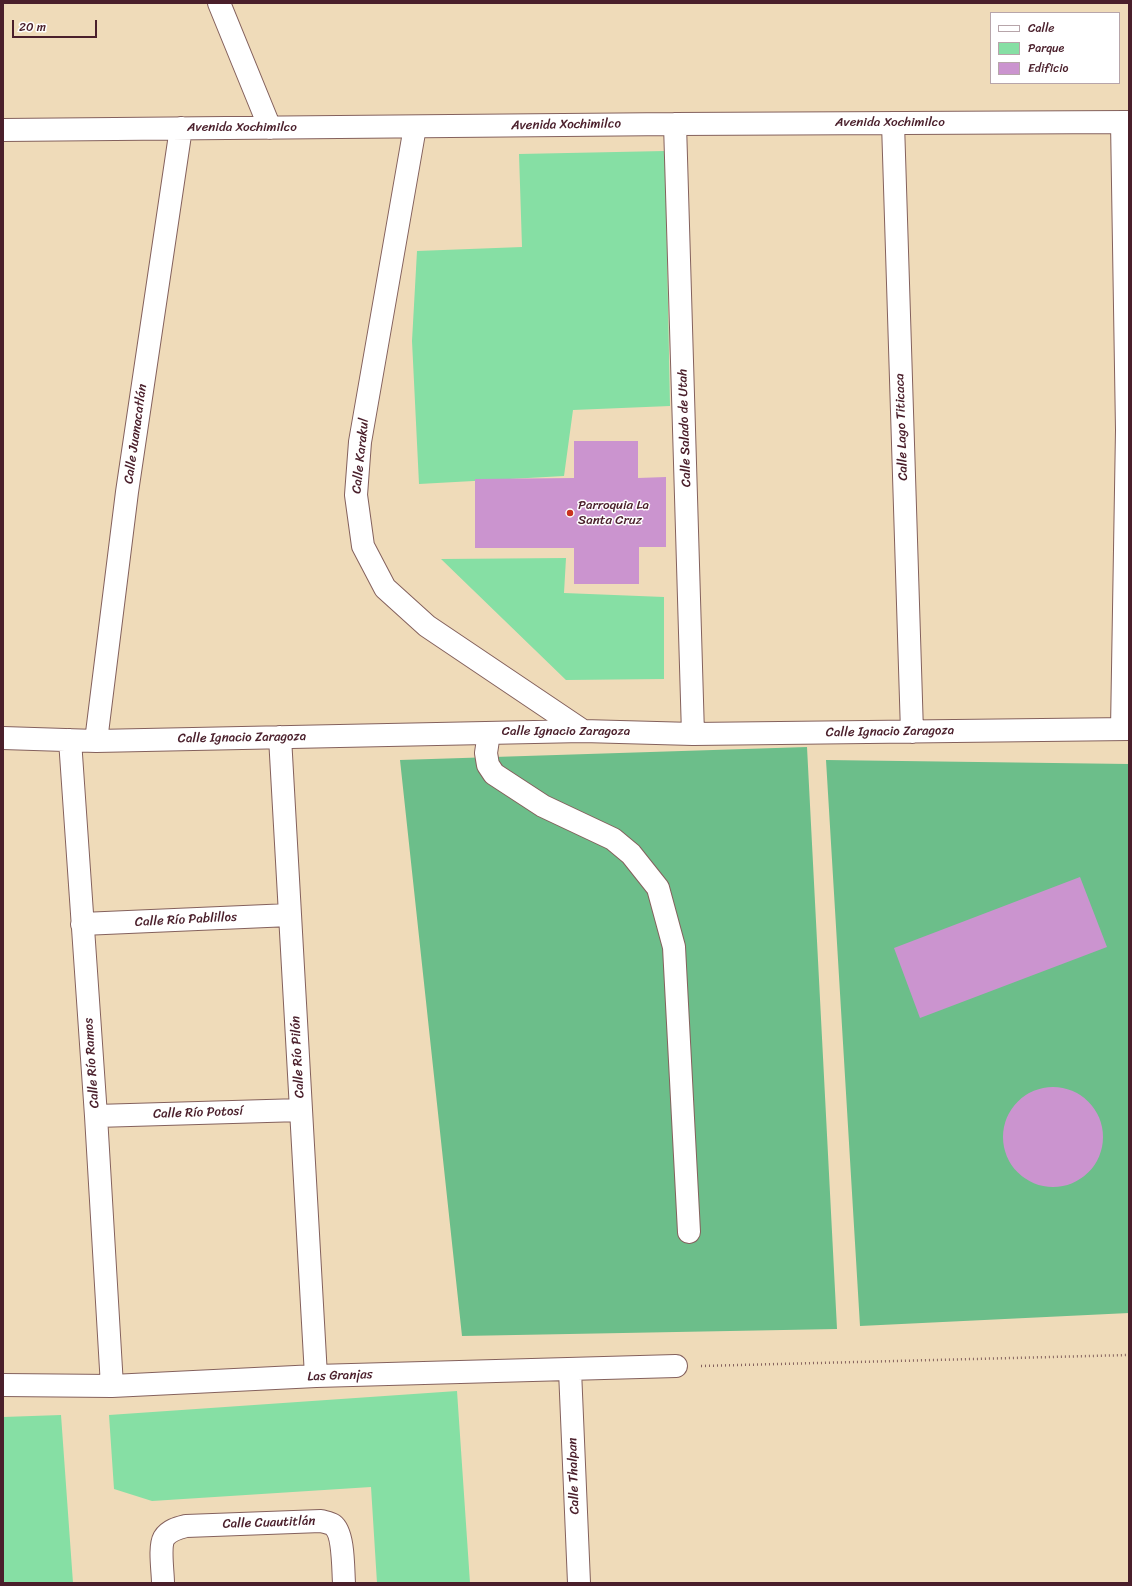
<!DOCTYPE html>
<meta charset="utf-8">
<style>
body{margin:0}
#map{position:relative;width:1132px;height:1586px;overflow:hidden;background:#efdbb9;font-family:Sriracha,sans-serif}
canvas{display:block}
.frame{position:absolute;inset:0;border:4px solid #4a1f2b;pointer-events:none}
.legend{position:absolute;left:990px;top:12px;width:130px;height:72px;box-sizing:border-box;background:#fff;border:1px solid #b7a5aa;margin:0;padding:5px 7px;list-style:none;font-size:12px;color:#4a1f2b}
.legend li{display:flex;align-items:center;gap:8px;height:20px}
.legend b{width:20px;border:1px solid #b7a5aa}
.scale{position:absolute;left:12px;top:20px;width:85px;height:18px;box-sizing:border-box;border:2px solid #4a1f2b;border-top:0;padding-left:5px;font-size:12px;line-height:14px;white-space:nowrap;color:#4a1f2b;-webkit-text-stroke:3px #fff;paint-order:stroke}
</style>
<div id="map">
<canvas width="1132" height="1586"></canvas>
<div class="frame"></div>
<ul class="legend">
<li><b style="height:5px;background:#fff"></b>Calle</li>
<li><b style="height:11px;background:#86dfa4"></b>Parque</li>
<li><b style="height:11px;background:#cb94cf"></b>Edificio</li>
</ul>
<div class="scale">20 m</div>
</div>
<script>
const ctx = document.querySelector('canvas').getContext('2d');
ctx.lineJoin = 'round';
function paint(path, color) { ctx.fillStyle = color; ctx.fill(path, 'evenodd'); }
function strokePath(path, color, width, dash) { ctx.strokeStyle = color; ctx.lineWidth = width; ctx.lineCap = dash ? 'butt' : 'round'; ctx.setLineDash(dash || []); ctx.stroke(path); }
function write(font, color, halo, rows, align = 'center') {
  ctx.font = font + ' Sriracha,sans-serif'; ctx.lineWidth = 3; ctx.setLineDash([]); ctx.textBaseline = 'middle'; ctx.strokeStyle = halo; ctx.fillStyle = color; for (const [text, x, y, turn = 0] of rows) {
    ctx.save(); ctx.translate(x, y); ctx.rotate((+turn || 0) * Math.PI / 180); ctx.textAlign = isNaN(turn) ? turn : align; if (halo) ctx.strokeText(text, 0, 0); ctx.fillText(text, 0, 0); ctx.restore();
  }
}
paint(new Path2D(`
 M665,151L670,406L573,410L564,476L419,484L412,341L417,251L522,247L519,154Z
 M566,558L564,593L664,597V679L566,680L441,559Z
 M457,1391L470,1583H377L371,1487L152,1501L114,1489L109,1415Z
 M61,1415L73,1583H3V1417Z`), '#86dfa4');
paint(new Path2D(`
 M807,747L837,1329L462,1336L400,760Z
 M826,760L1129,764V1313L860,1326Z`), '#6cbe8a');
paint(new Path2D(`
 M574,441H638V478L666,477V547H639V584H574V548H475V479L574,478Z
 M1080,877L1107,947L920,1018L894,948Z
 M1003 1137a50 50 0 1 1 100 0a50 50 0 1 1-100 0Z`), '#cb94cf');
const minor = new Path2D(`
 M219,3L270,128
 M893,123L912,732
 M675,124L693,734
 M415,127L360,442L356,495L363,546L385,588L427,626L583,731
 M3,130L675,124L1129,122
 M1122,729L1127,430L1122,122
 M489,733L486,753L488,765L494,774L543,806L613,839L631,854L658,888L674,947L689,1232
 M280,737L316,1376
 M3,738L96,741L583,731L693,734L1129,729
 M70,740L96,1116L112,1386
 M96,741L127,492L181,128
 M82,924L290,915
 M96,1116L301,1110
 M570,1370L579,1583
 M3,1385L112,1386L316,1376L676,1366
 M163,1583C163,1572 159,1547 164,1538C169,1530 178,1528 186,1526L321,1521C324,1522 330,1523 333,1525C344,1533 343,1570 344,1583`);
strokePath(minor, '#84615d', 24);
strokePath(new Path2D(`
 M701,1366L1129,1355`), '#84615d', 2.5, [1, 3]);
strokePath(minor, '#fff', 22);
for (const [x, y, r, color] of [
 [570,513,4,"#c8321e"]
]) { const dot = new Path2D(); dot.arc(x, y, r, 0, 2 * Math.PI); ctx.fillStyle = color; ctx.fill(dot); strokePath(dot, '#fff', 1.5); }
write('13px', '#4a1f2b', '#fff', [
 ["Avenida Xochimilco",890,123],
 ["Avenida Xochimilco",566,125,-1],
 ["Avenida Xochimilco",242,128],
 ["Calle Lago Titicaca",902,427,-92],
 ["Calle Salado de Utah",685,428,-92],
 ["Calle Juanacatlán",136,434,-82],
 ["Calle Karakul",361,456,-84],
 ["Calle Ignacio Zaragoza",566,732],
 ["Calle Ignacio Zaragoza",890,732,-1],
 ["Calle Ignacio Zaragoza",242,738,-1],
 ["Calle Río Pablillos",186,920,-3],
 ["Calle Río Pilón",298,1057,-93],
 ["Calle Río Ramos",92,1063,-94],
 ["Calle Río Potosí",198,1113,-2],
 ["Las Granjas",340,1376,-2],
 ["Calle Thalpan",574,1476,-92],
 ["Calle Cuautitlán",269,1523,-2]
]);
write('13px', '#4a1f2b', '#fff', [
 ["Parroquia La",578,506],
 ["Santa Cruz",578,521]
], 'left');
</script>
